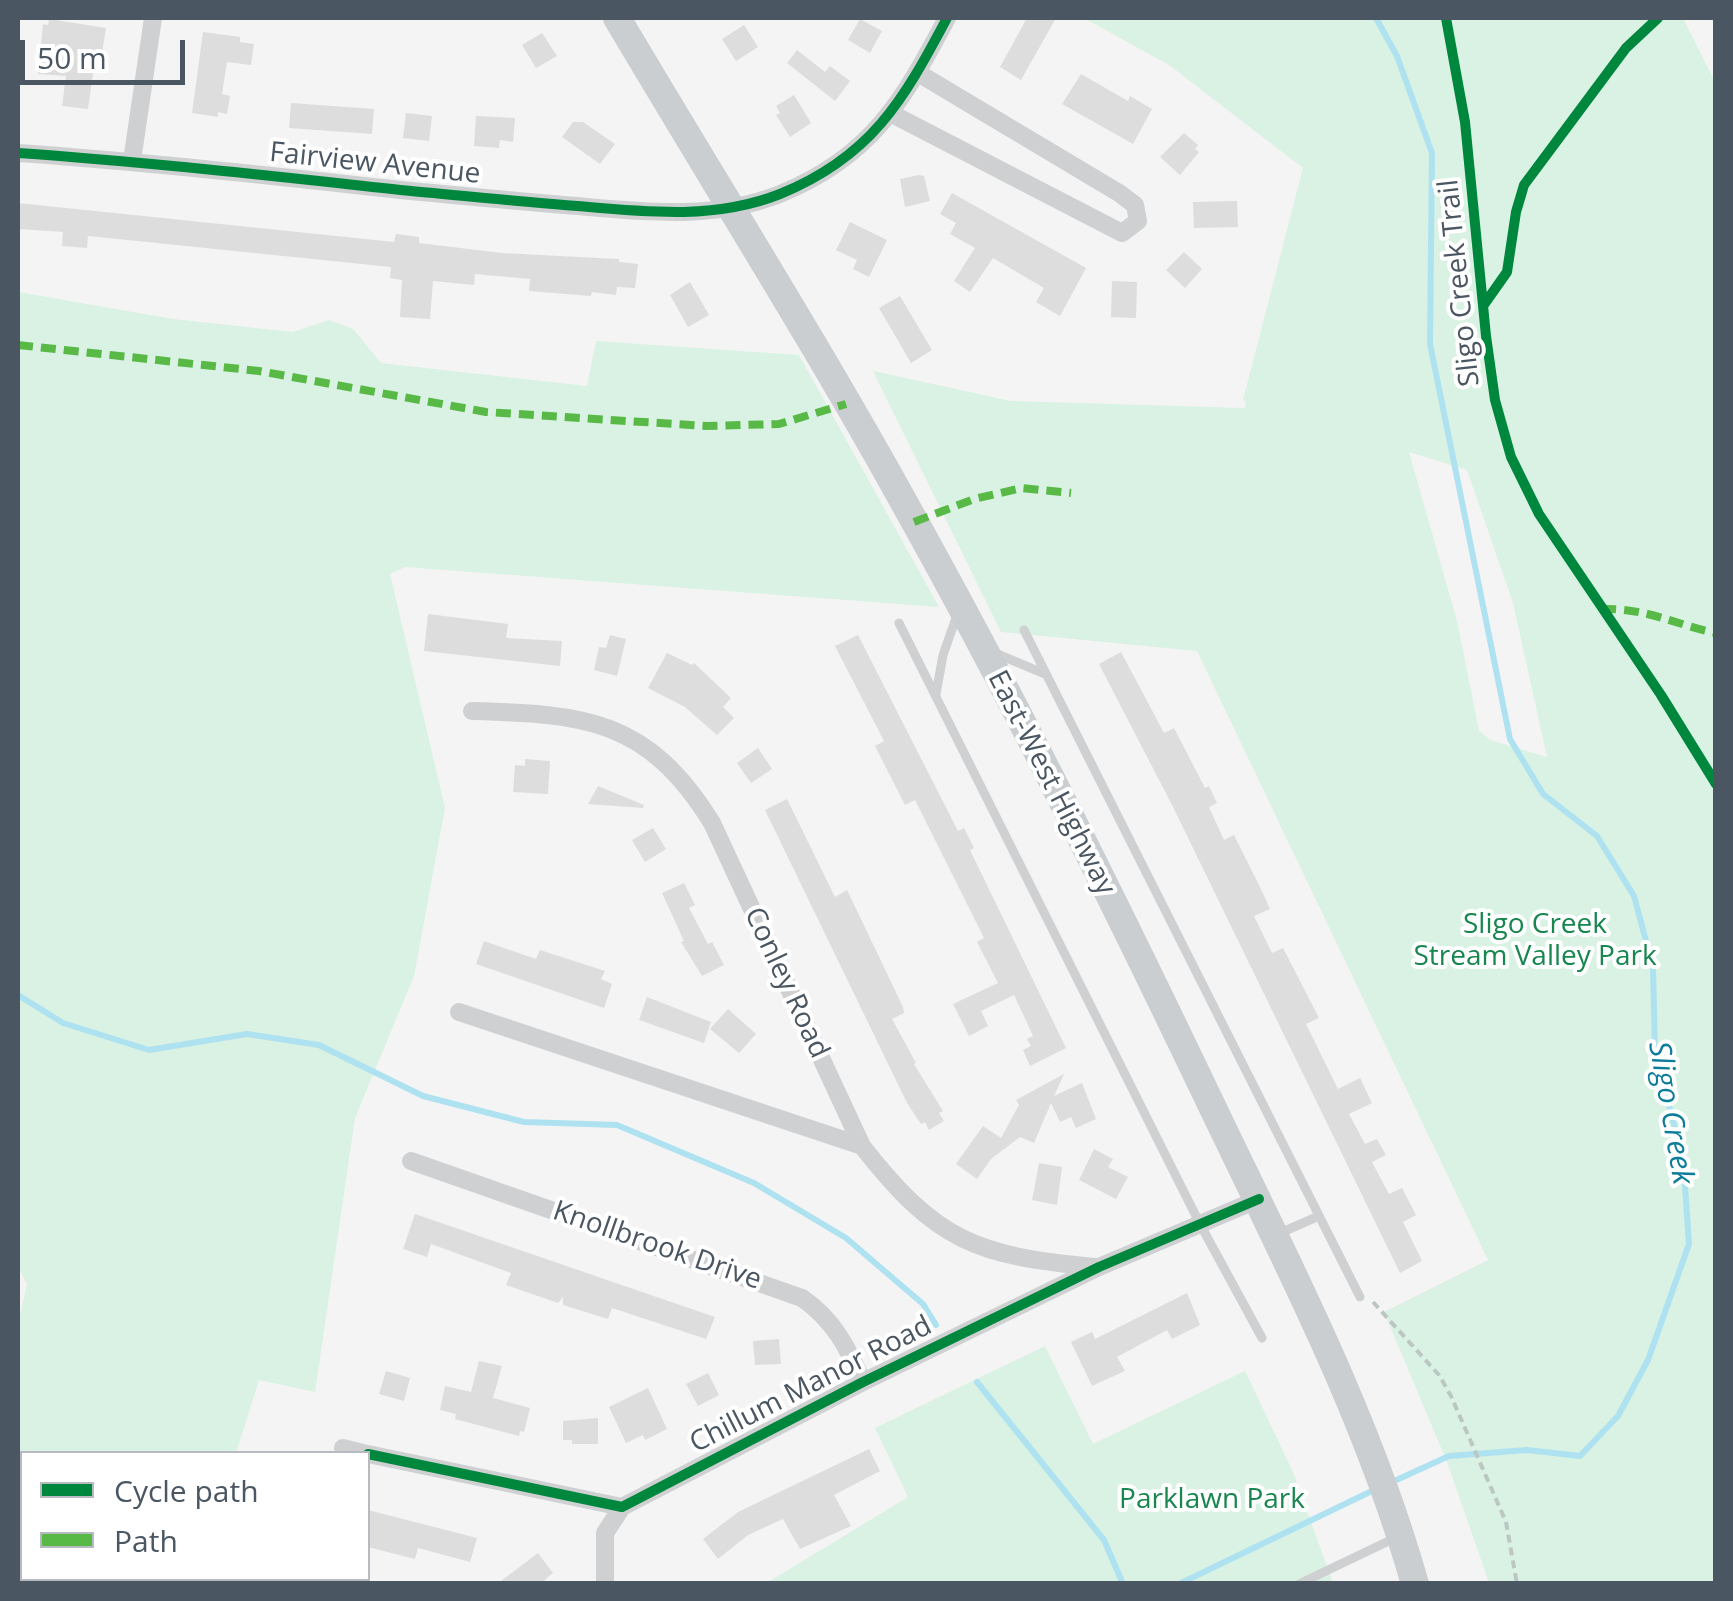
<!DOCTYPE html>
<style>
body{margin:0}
#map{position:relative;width:1733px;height:1601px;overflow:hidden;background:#f4f4f4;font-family:"Open Sans",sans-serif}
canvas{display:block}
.frame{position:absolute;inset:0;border:20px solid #4a5661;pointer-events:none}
.legend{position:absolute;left:20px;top:1451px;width:350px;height:130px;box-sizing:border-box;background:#fff;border:2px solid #b7bbc0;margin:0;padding:12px 18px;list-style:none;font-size:30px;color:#4a5661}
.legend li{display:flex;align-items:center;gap:20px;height:50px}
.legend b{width:50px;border:2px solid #b7bbc0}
.scale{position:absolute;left:20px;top:40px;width:165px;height:45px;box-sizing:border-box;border:5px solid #4a5661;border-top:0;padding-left:12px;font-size:30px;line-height:35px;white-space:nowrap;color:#4a5661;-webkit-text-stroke:8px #fff;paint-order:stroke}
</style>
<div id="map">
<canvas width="1733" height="1601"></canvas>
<div class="frame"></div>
<ul class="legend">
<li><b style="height:12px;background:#00873e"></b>Cycle path</li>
<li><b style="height:12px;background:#58b947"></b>Path</li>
</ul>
<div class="scale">50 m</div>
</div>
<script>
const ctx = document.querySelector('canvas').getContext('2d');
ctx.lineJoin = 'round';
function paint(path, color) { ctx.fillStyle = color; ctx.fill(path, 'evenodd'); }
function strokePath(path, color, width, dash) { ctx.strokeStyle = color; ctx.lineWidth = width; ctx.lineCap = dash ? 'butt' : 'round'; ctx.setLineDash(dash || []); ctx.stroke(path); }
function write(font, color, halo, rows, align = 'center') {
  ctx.font = font + ' "Open Sans",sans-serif'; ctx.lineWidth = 8; ctx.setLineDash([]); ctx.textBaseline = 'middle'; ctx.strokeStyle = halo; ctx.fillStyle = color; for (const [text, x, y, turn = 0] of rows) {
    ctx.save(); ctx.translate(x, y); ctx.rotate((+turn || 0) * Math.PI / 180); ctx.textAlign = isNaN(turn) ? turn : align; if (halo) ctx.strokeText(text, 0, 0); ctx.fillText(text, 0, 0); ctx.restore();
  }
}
paint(new Path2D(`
 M1084,18H1683L1716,84L1715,1583H1489L1447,1462L1384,1312L1488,1260L1197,651L1001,632L873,371L1011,401L1245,408L1246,402L1243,400L1303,168L1169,65ZM1409,452L1467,470L1513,603L1547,757L1490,740L1479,731L1457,621Z
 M18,292L173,319L293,332L329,320L353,329L381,363L587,386L596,341L799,355L939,607L405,567L390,574L445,808L414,976L355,1118L315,1392L259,1380L236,1453L22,1454V1578H271L275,1583H18V1324L27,1284L18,1268Z
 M1045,1346L1093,1444L1245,1371L1293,1472L1333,1583L765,1584L908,1497L875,1428Z`), '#d9f2e3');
strokePath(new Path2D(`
 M1376,18L1397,56L1432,153L1430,344L1510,739L1543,794L1597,836L1634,896L1653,967L1655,1054L1683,1158L1689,1244L1648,1360L1618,1416L1580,1456L1527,1450L1449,1456L1392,1482
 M18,995L63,1023L149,1050L247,1034L319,1045L423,1096L524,1122L617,1125L754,1183L846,1238L923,1304L936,1325
 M977,1382L1104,1540L1123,1584
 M1179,1584L1376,1489`), '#aee2f0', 6);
paint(new Path2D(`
 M1027,18H1056L1021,80L1000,67Z
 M49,19L106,28L102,53L96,52L88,109L62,106L66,76L38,74L43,24L48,25Z
 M860,19L882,31L870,53L848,40Z
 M744,25L758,47L736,61L722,39Z
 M203,32L240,37V42L254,44L251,65L227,62L222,94L230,96L227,114L218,112V117L192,113Z
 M542,33L557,56L536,68L522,45Z
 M797,50L825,72L830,66L850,81L835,101L787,63Z
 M1081,74L1128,101L1130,96L1152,109L1133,144L1062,104Z
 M794,95L811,123L790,137L776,115L780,113L776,106Z
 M291,103L374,109L372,134L289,128Z
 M406,113L432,116L429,141L403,138Z
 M476,116L515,118L513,142L500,140L499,148L474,146Z
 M573,122H583L615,144L600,164L562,137Z
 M1184,133L1198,145L1195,149L1199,152L1180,175L1160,157Z
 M919,175L924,176L930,201L905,207L900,179Z
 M952,193L1086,268L1060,316L1036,302L1044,288L993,258L970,292L954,281L975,248L950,234L956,223L940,214Z
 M1237,201L1238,227L1194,228L1193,202Z
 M18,203L394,242L396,234L419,237V243L502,253L619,259V262L638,264L635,288L617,287L616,295L592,292L591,296L529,291L530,279L475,274L474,285L433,281L430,319L400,317L402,280L390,278L391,267L88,236L87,248L62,246L63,232L18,229Z
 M850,222L887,240L869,277L853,269L857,260L836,250Z
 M1184,252L1202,269L1185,288L1166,270Z
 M1112,281L1137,282L1136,318L1111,317Z
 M690,282L709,315L688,327L670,295Z
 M900,296L932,350L911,363L879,308Z
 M428,614L508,624L506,638L562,641L560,666L424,651Z
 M610,635L626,639L617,676L594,670L599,647L606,648Z
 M858,635L958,831L964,828L974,848L970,850L1066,1048L1030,1066L1023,1050L1031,1046L1027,1039L1033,1036L1014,995L981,1011L988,1026L969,1036L953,1004L998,983L977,942L984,938L915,800L905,805L875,746L884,741L835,646Z
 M1121,652L1164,733L1174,728L1205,788L1209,786L1217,803L1209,807L1224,840L1234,835L1261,889L1270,909L1254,916L1272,953L1283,948L1319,1018L1306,1024L1338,1089L1360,1078L1372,1103L1349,1114L1365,1144L1377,1139L1386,1155L1372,1162L1389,1194L1402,1188L1416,1215L1403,1222L1422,1261L1400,1273L1173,807L1099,664Z
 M667,653L692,665L694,663L731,698L723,707L734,718L717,735L685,707L648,688Z
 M758,748L772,769L751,783L737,763Z
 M525,759L550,761L548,794L513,792L515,765L525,766Z
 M598,786L644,805L643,808L588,804Z
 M787,799L835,897L847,890L903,1007L904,1013L892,1019L916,1063L914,1064L943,1111L939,1113L944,1121L929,1130L925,1122L921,1124L907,1103L765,810Z
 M653,828L666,849L645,862L632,840Z
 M684,883L695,905L689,908L708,944L712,942L724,965L702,976L681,942L684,941L662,893Z
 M484,941L536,959L540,950L605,971L601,979L612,984L604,1008L476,964Z
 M647,997L711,1022L704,1043L639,1020Z
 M728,1009L756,1034L739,1053L710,1029Z
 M1064,1074L1054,1096L1082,1083L1096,1119L1076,1128L1071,1117L1060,1122L1051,1103L1034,1143L1020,1137L991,1159L977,1179L956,1164L983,1126L1001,1138L1019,1105L1016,1100Z
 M1094,1149L1113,1159L1108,1167L1128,1177L1116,1199L1079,1180Z
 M1039,1163L1062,1167L1057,1205L1032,1200Z
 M415,1214L715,1317L706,1339L612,1308L608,1319L563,1305V1297L558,1303L506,1285L511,1273L431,1244L427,1257L403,1249Z
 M1187,1293L1200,1325L1172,1339L1167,1330L1117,1357L1125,1371L1092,1386L1071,1342L1092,1332L1095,1339Z
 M779,1339L781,1364L755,1365L753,1341Z
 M479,1361L502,1366L493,1398L530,1408L524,1432L520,1431L519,1436L455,1419L456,1414L440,1410L445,1386L471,1392Z
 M386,1371L410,1378L404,1401L379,1394Z
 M708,1373L719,1395L698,1406L686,1384Z
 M648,1388L667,1429L645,1440L643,1435L626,1443L609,1407Z
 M598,1418V1444H572V1440H563V1421Z
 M869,1449L880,1471L834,1495L851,1526L800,1549L783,1519L748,1535L718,1559L703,1539L738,1512Z
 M368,1510L477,1538L470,1562L418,1548L415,1559L368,1547Z
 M538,1553L553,1573L540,1584H497Z`), '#ddddde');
strokePath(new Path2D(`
 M1373,1302L1439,1375L1451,1396L1506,1522L1517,1584`), '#bcc7c4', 4, [8, 5]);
strokePath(new Path2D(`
 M899,623L1200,1224L1262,1338
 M1024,630L1360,1297
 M995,653L1045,674
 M936,694L943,655L956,618
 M1280,1233L1319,1216
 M1299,1584L1397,1537`), '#ced0d2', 9);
strokePath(new Path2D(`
 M892,114L1122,233L1138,221L1135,205L1119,193L918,73
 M18,153C149,162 280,177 411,191C466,196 521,202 577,206C644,212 715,220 780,194C871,157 903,101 947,18
 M132,161L153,18
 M472,711C585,714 648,719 712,823L862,1146C937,1242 977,1256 1096,1267
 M459,1012L862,1146
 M411,1161L802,1298C834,1320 847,1347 863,1382
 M343,1448L367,1454
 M368,1454L622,1507L863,1382L1099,1267L1259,1199
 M605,1584V1533L622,1507`), '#ced0d2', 18);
strokePath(new Path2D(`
 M617,18C711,177 811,335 901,497C1012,695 1113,899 1211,1104C1286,1261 1367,1415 1415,1584`), '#caced1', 28);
strokePath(new Path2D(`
 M18,345L259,371L486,412L706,426L779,424L846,404
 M914,522L974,499L1022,488L1071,493
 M1601,609C1648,608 1673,624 1716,633`), '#58b947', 8, [15, 8]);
strokePath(new Path2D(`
 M1446,18L1465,122L1486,336L1495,400L1511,457L1539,514L1661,695L1716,784
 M18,153C149,162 280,177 411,191C466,196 521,202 577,206C644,212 715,220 780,194C871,157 903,101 947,18
 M1483,306L1507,272L1516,212L1524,185L1626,48L1658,18
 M368,1454L622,1507L863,1382L1099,1267L1259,1199`), '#00873e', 10);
write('28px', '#4a5661', '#fff', [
 ["Fairview Avenue",375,164,6],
 ["Sligo Creek Trail",1460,283,-96],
 ["East-West Highway",1051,783,63],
 ["Conley Road",786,983,65],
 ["Knollbrook Drive",657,1246,19],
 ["Chillum Manor Road",811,1385,-27]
]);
write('28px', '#17864f', '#fff', [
 ["Sligo Creek",1535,925],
 ["Stream Valley Park",1535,957],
 ["Parklawn Park",1212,1500]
]);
write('italic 30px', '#0c7c9b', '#fff', [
 ["Sligo Creek",1670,1113,80]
]);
</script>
